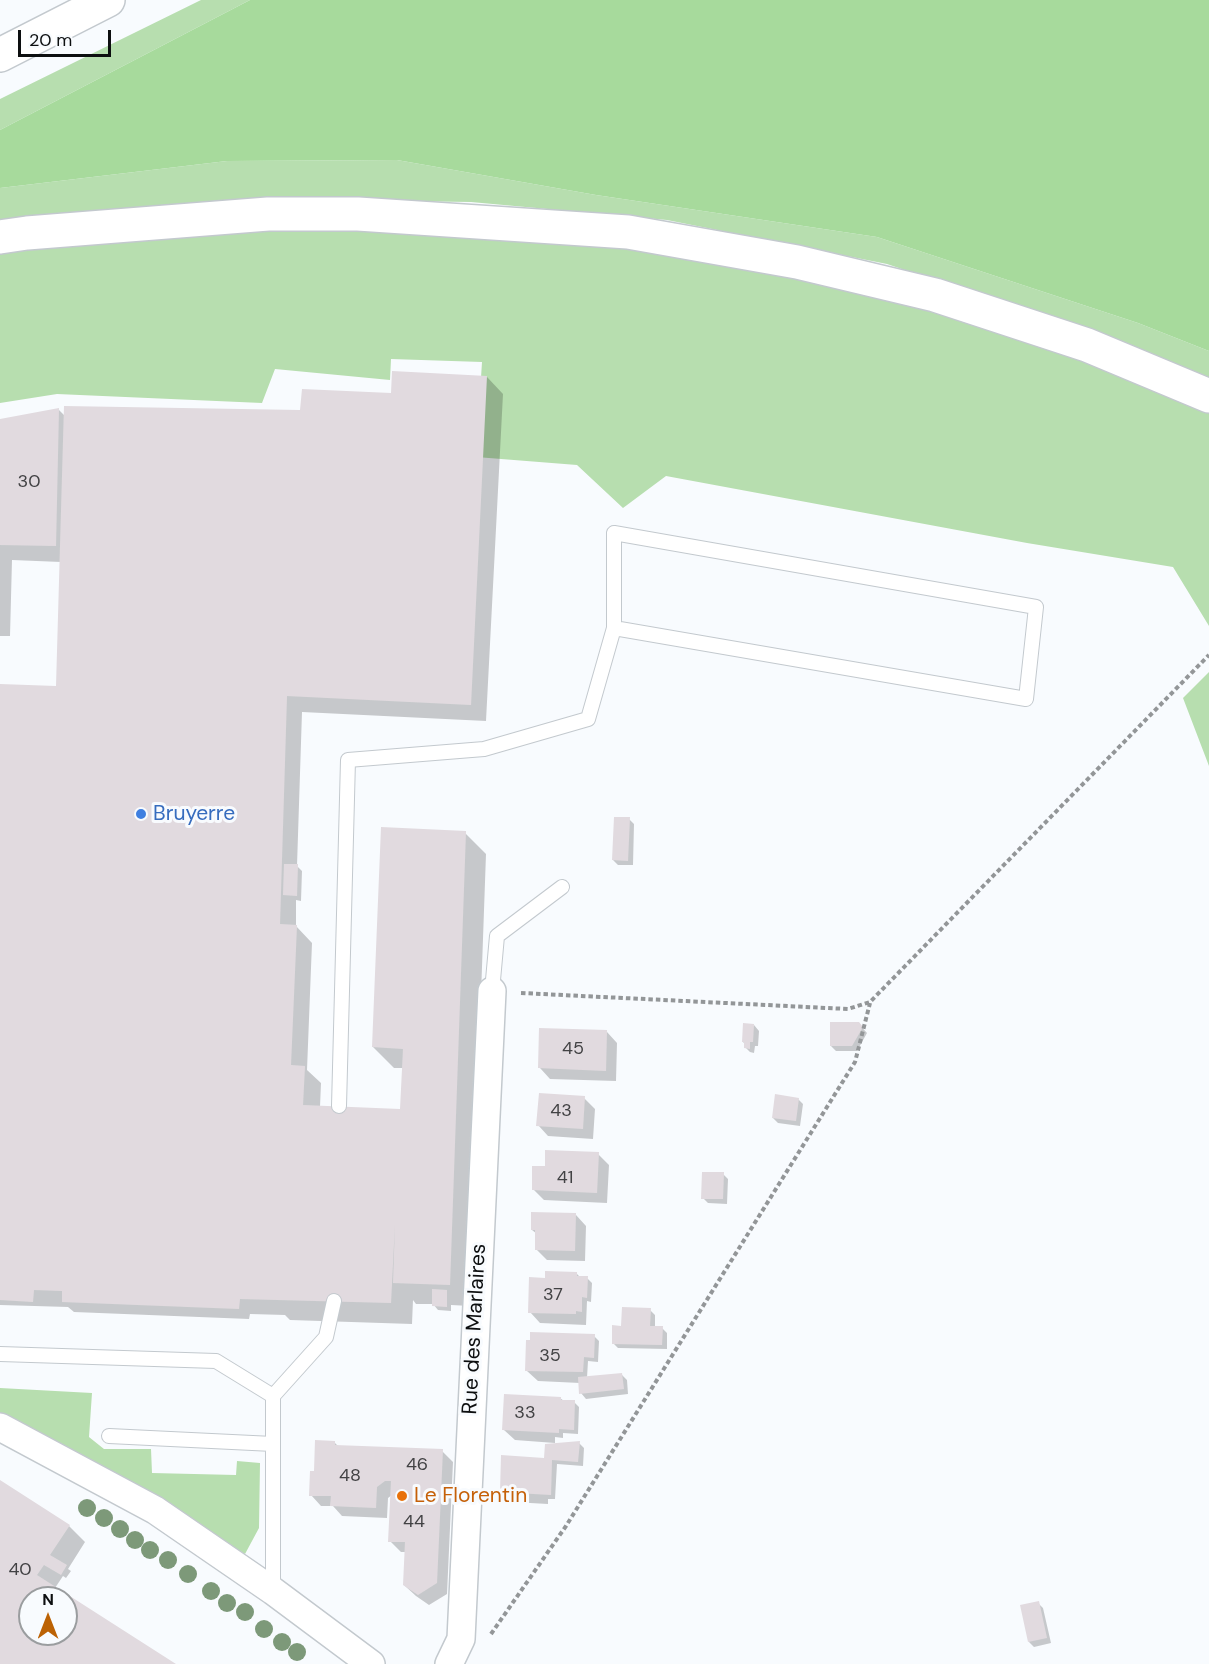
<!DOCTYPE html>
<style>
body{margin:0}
#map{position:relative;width:1209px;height:1664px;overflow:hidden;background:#f8fbfe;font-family:"DM Sans",sans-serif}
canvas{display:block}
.north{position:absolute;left:18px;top:1586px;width:60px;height:60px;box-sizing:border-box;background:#f8fbfe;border:2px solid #9a9d9f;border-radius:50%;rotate:0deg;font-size:16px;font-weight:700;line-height:24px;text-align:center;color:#0d0f10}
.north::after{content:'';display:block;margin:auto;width:21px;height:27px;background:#bc6204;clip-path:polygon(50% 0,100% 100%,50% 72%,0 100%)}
.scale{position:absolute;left:18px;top:30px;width:93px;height:27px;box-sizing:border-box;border:3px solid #0d0f10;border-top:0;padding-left:8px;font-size:18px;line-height:21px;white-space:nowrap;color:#0d0f10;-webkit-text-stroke:4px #f8fbfe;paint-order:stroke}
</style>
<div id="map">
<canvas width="1209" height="1664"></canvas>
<div class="north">N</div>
<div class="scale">20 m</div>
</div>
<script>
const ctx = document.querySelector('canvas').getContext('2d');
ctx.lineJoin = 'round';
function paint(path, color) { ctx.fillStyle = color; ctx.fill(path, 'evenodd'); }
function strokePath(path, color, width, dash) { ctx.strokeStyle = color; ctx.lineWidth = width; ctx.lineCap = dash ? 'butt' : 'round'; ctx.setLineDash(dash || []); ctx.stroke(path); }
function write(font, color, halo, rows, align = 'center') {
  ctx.font = font + ' "DM Sans",sans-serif'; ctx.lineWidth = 6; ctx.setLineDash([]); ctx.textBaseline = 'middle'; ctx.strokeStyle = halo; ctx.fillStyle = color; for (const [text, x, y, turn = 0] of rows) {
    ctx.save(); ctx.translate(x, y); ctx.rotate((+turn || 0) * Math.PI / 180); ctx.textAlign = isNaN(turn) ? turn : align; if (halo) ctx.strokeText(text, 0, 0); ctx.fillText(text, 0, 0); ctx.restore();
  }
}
paint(new Path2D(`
 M201,0H250L0,130V99Z
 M397,160L596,195L877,237L1138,323L1209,351V380L1116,342L887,264L667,220L471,202L256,199L70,213L0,224V188L227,161Z
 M326,214L675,240L1020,323L1209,406V626L1173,567L1027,543L666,476L623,508L577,465L476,457L482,362L391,359L390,380L275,369L262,403L57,394L0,403V246Z
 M1209,672V766L1183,698Z
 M0,1388L92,1393L89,1437L104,1449H151L152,1473L236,1475L237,1461L260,1463L259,1528L245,1554L0,1414Z`), '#b7deaf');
paint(new Path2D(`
 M250,0H1209V351L1138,323L877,237L596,195L397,160L227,161L0,188V130Z`), '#a7da9c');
paint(new Path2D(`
 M487,377L503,394L486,721L302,712L297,866L302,871L301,901L296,900V926L312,943L307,1070L321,1083L320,1107L401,1111L403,1068H394L373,1047L465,833L486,854L470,1306L451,1305V1311L438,1310L433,1304H416L413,1300L412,1324L290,1320L285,1315L250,1314L249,1319L74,1312L68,1307L0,1305V686L58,688L61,562L12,560L10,636H0V420L59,410L66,417L302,412Z
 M629,819L634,824L633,865H618L613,860Z
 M858,1023L867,1033L857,1051H836L831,1046Z
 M754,1025L759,1031L758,1046H755L754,1053L750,1052L745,1047V1044L743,1042Z
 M607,1032L617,1043L616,1081L550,1079L540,1068Z
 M584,1098L595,1109L593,1139L548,1136L538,1125Z
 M798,1099L803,1104L800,1126L778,1123L773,1118Z
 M598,1154L609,1165L607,1203L544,1200L533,1189Z
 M723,1174L728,1179L727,1204L708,1203L703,1198Z
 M576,1215L586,1226L585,1261L547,1260L536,1249L537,1234L532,1230Z
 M577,1274L581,1278H587L592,1283L591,1302L587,1301L586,1325L540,1323L530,1312L547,1279Z
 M650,1310L655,1315V1328H662L667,1333V1349L618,1348L613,1343L622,1327Z
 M594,1336L599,1341L598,1362L588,1361L587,1378L622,1375L627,1380L628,1394L586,1399L581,1393L580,1383L538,1381L527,1371Z
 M560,1398L564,1401L574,1402L579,1407L578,1434L563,1433V1438L555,1437V1443L515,1440L504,1430Z
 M334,1442L339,1447L442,1451L453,1462L447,1594L429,1605L416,1596L404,1585L406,1552H401L390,1541L392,1495L388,1498L387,1518L342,1516L333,1506H321L311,1495L316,1473Z
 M579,1443L584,1448L583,1466L557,1464L555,1499H548V1504L512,1502L501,1491L546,1460Z
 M0,1482L69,1526L85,1542L68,1569L71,1571L66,1578L63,1576L55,1588L173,1664H0ZM30,1598H66V1634H30Z
 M1038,1603L1043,1608L1051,1643L1034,1647L1029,1642Z`), '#0003');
paint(new Path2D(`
 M392,371L487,376L471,705L287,696L280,924L297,925L291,1065L305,1066L303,1105L400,1109L403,1049L372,1047L381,827L466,831L450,1285L393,1283L395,1224L391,1303L240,1299L239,1309L62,1302V1291L34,1290L33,1302L0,1300V684L56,686L64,406L300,410L302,389L391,393Z
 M59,408L56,546L0,545V419Z
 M614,817H630L628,861L612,860Z
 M284,864H298L297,896L283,895Z
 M830,1022H859L863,1027L852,1046H830Z
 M743,1023L754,1024L753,1042H750V1049L744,1048V1042H742Z
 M539,1028L607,1030L606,1071L538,1068Z
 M539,1093L585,1096L583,1129L536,1126Z
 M775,1094L799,1098L796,1121L772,1118Z
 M545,1150L599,1152L597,1193L532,1190V1166H545Z
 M702,1172H724L723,1199H701Z
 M531,1212L576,1213L575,1251L535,1250V1230H531Z
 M545,1271L577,1272V1276H588L587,1298L582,1297V1312L576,1311V1314L528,1313L529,1277L545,1278Z
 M432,1289L447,1290V1307L432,1306Z
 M622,1307L651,1308L650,1326H663L662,1345L612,1344V1325L621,1326Z
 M530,1332L595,1334L594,1358L584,1357L583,1372L525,1371L526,1340H530Z
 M622,1373L624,1389L579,1394L578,1377Z
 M504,1394L561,1397V1400H575L574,1430L559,1429V1433L502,1430Z
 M315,1440L335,1441V1445L443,1449L437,1583L418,1595L403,1585L405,1542H388L391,1481H385L377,1487L376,1508L330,1506L331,1496H309L310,1471H314Z
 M580,1441L578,1462L552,1460L551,1495L500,1492L501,1455L544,1458L545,1444Z
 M0,1480L70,1525L50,1555L67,1565L61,1575L44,1565L37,1575L176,1664H0ZM30,1598H66V1634H30Z
 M1039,1601L1047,1638L1028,1642L1020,1605Z`), '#e1dadf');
const lane = new Path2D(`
 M492,991L497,936L562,887
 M339,1106L348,760L484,749L588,719L614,628L1026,699L1036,607L614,533V628
 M0,1354L216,1361L273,1396V1591
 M273,1396L326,1337L334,1301
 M109,1436L273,1444`);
const street = new Path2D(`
 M0,1427L155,1510L273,1591L371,1664
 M449,1664L461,1639L492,991`);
const highway = new Path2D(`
 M0,55L108,0
 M0,237L27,233L268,214H358L628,232L797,262L935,295L1087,345L1209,396`);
strokePath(lane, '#c3c9ce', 16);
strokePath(street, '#c3c9ce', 30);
strokePath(highway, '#c3c9ce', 36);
strokePath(new Path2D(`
 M521,993L848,1009L870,1002L1209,655
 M491,1634L566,1526L855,1062L870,1003`), '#939698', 4, [4.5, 3]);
strokePath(lane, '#fff', 14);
strokePath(street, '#fff', 27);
strokePath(highway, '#fff', 33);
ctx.fillStyle = '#7d9979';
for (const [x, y] of [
 [87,1508],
 [104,1518],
 [120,1529],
 [135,1540],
 [150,1550],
 [168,1560],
 [188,1574],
 [211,1591],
 [227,1603],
 [245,1612],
 [264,1629],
 [282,1642],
 [297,1652]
]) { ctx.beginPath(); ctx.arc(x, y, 9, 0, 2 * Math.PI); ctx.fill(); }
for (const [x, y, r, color] of [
 [141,814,6,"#3f7fe0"],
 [402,1496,6,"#e8710a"]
]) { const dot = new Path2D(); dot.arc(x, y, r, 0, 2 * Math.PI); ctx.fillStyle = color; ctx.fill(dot); strokePath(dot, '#f8fbfe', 2); }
write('18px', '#424244', null, [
 ["30",29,482],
 ["45",573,1049],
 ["43",561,1111],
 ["41",565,1178],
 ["37",553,1295],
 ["35",550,1356],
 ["33",525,1413],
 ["46",417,1465],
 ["48",350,1476],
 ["44",414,1522],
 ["40",20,1570]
]);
write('21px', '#366cbe', '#f8fbfe', [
 ["Bruyerre",153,814]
], 'left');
write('21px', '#0d0f10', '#f8fbfe', [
 ["Rue des Marlaires",475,1329,-87]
]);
write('21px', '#c56008', '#f8fbfe', [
 ["Le Florentin",414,1496]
], 'left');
</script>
